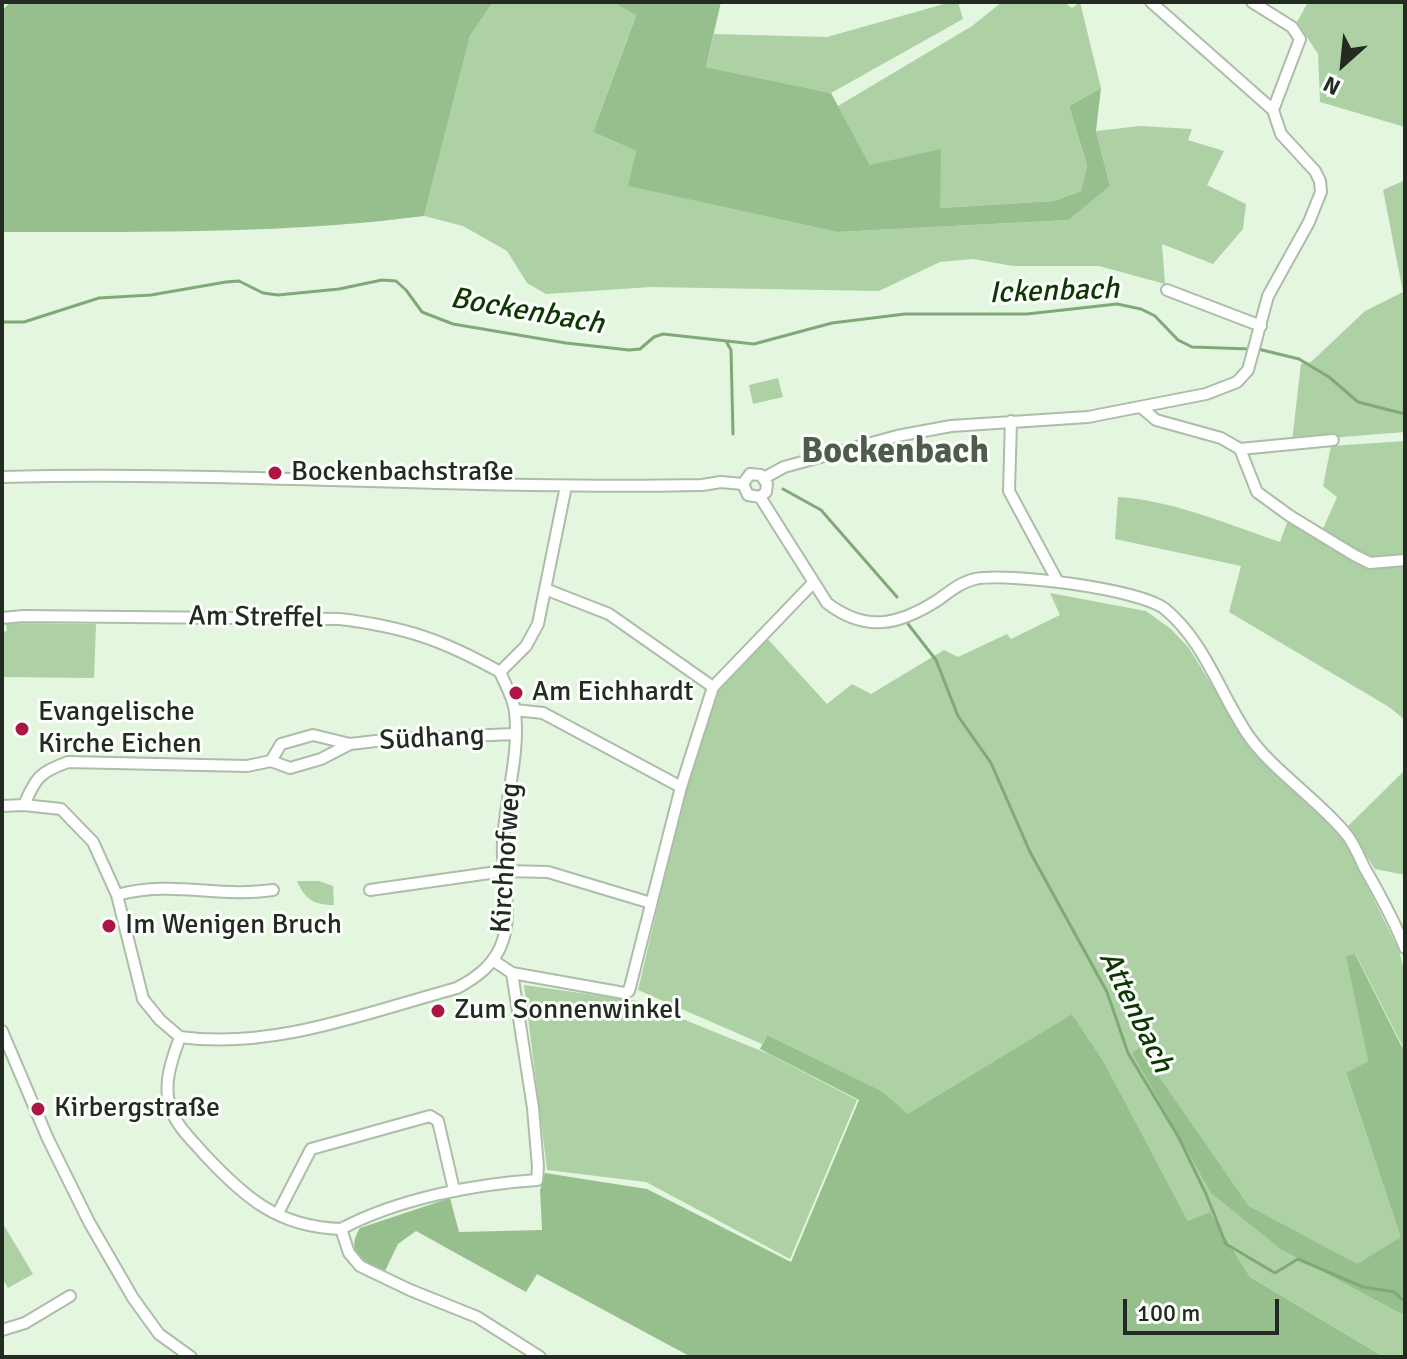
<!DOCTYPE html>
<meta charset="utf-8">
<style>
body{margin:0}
#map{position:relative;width:1407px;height:1359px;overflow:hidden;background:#e4f6e0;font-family:Signika,sans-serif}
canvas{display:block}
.frame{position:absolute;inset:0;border:4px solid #232a22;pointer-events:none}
.north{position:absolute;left:1303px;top:24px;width:80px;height:80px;-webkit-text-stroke:6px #fbfefa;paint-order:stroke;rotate:207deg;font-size:22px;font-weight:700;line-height:32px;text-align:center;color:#232a22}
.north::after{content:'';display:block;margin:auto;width:28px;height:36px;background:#232a22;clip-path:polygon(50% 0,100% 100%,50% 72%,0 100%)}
.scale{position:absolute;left:1123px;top:1299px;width:156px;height:36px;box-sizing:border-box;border:4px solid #232a22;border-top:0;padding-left:10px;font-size:24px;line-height:28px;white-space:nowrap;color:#232a22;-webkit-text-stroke:6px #fbfefa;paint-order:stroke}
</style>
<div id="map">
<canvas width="1407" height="1359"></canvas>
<div class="frame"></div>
<div class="north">N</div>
<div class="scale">100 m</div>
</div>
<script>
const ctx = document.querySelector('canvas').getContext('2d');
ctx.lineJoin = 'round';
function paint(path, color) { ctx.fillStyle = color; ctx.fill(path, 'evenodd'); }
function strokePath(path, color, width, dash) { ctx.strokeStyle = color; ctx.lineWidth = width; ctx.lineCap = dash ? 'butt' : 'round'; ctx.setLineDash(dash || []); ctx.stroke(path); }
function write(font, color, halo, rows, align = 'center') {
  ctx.font = font + ' Signika,sans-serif'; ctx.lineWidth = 6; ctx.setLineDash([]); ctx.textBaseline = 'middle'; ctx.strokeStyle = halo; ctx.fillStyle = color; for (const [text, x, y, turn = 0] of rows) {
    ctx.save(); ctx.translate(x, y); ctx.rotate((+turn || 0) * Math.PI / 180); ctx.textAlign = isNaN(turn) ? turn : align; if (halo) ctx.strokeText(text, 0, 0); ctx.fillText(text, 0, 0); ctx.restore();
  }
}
paint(new Path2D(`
 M493,2H613L636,14L593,132L636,151L629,186L837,232L1069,220L1110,186L1096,131L1140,126L1192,129L1188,140L1224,151L1207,185L1246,204L1243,229L1213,264L1162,244L1165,284L1099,266H1013L973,259L940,262L879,291L651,287L546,294L527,283L507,251L463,226L424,216L470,36Z
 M951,2H958L963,19L831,93L706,67L714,34L827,37Z
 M1002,2H1064L1072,8L1080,2L1101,88L1069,106L1087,165L1081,191L1054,201L939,208L870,165L838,106L972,26Z
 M1308,2H1405V127L1320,102L1318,54L1297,22Z
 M1405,180V432L1292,441L1301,364L1311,362L1365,311L1403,292L1383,190Z
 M778,378L783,397L753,404L749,385Z
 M1405,441V720L1389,707L1229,612L1241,566L1115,539L1118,497C1171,500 1230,525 1280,542L1288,520L1322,531L1337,497L1323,486L1331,446Z
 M1050,593L1146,611L1171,629L1189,648L1247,742L1343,838L1399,950L1405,974V1046L1403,1047L1356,955L1347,956L1368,1061L1346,1074L1402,1237L1357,1265L1249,1206L1139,1049L1132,1053L1282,1250L1405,1316V1357H1384L1250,1277L1211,1213L1188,1221L1104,1062L1072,1014L908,1115L880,1090L767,1035L762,1044L638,990L686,787L718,684L765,636L827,704L852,684L871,694L944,650L958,657L1007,634L1011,639L1060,615Z
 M6,623L96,624L94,678L2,677V632L7,631Z
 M1405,770V875L1375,869L1347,827Z
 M297,881H319L333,886L334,905C313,905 305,899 297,881Z
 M524,985L638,1001L769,1054L857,1100L790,1259L646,1182L547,1170Z
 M2,1222L33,1274L8,1288L2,1278Z`), '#add1a4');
paint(new Path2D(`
 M10,2H493L470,36L424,216C285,234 143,232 2,232V11Z
 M613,2H721L706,67L831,93L870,165L941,149L940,208L1054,201L1081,191L1087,165L1069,106L1101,88L1096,131L1110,186L1069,220L837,232L628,186L636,151L593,132L636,15Z
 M1355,954L1402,1047L1405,1046V1316L1282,1250L1211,1193L1132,1053L1139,1048L1249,1206L1357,1264L1401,1237L1346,1073L1368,1061L1346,956Z
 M1072,1014L1104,1062L1188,1221L1210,1212L1250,1277L1384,1357H691L537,1274L526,1292L416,1231L398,1244L385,1271C364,1262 344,1253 360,1228L450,1198L459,1232L542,1230L540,1190L545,1173L647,1189L791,1262L859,1100L760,1049L767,1035L880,1090L908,1114Z`), '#97bf8d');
strokePath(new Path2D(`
 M2,322H24L99,298L151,295L226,282L239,281L263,293L278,295L339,289L382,280L396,281L406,290L422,312L453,324L566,343L629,350L640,349L654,337L663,334L754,344L832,323L905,314H1027L1117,304L1141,309L1155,316L1178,340L1192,347L1250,349
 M727,343L731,350L733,434
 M1258,349L1299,359L1329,377L1358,402L1405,414
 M783,489L821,510L897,597
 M908,624L936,660L958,716L991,763L1030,852L1107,992L1128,1053L1179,1138L1206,1194L1226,1244L1275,1273L1298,1259L1363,1287L1394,1292L1405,1302`), '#81a978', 3);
const street = new Path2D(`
 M1151,2L1273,110
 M1167,290L1261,326
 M1142,408L1156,420L1221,438L1240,449L1257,492L1290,516L1354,555L1370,563L1405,560
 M1011,421L1009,491L1058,582
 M1240,449L1333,440
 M2,477C236,471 469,490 702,485L721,482L743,484
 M764,478L784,467L897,436L951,426L1088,417L1206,394L1237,382L1248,370L1268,296L1309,222L1321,192L1320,181L1315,171L1281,134L1273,110L1300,39L1292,27L1252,2
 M743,484L750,474L761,475L767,484L766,492L760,497
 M743,484L748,495L760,497
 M760,497L827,603C866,633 899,625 938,600C949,592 961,582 975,579C1007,572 1140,589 1165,609C1205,642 1220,694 1248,735C1272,770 1320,801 1347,835C1354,844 1359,856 1364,867C1379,893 1394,920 1405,948
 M545,589L609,614L713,687
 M2,618L23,616L340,619C405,627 443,640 500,672
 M515,710L543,713L681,787
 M271,761L290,768L321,759L350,744
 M24,805C36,777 40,772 68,762L247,766L271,761L281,744L313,735L350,744L393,739L515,734
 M2,806L24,805L61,809L93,842L117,895L143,999L160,1020L180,1037C172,1059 162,1085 171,1109C177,1127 192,1140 204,1154C245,1198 278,1227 341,1229
 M370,890L504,871L548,872L651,903
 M117,895C173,880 218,898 273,890
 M494,961L512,973L624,993L629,991L681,787L713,687L813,583
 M2,1031L48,1139L89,1222L133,1298L159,1334L191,1357
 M180,1037C274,1050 368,1012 457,988C478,977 496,963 503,940C513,909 501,874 503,842C505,799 520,756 515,712C514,699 505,684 500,672L526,646L538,624L566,486
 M278,1213L311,1149L430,1116L438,1121L454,1190
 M341,1229C397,1199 474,1184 537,1180L538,1167L533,1108L512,973
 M341,1229L349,1253L360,1266L410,1290L477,1317L540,1357
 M2,1330L25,1323L70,1296`);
strokePath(street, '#acbda8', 14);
strokePath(street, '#fff', 10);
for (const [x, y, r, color] of [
 [275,473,8,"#ab1645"],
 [516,693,8,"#ab1645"],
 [22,729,8,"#ab1645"],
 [109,926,8,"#ab1645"],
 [438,1011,8,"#ab1645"],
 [38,1109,8,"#ab1645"]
]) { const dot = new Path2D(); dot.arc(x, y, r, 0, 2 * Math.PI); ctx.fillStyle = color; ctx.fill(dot); strokePath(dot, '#fbfefa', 3); }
write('28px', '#232a22', '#fbfefa', [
 ["Bockenbachstraße",291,473],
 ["Am Eichhardt",532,693],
 ["Evangelische",38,713],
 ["Kirche Eichen",38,745],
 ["Im Wenigen Bruch",125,926],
 ["Zum Sonnenwinkel",454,1011],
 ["Kirbergstraße",54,1109]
], 'left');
write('28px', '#232a22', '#fbfefa', [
 ["Am Streffel",256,618,1],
 ["Südhang",432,739,-3],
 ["Kirchhofweg",507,858,-86]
]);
write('italic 30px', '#0e3703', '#fbfefa', [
 ["Ickenbach",1054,292,-2],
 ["Bockenbach",527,312,10],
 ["Attenbach",1135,1012,64]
]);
write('bold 36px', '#4e5d4a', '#fbfefa', [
 ["Bockenbach",895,453]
]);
</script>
